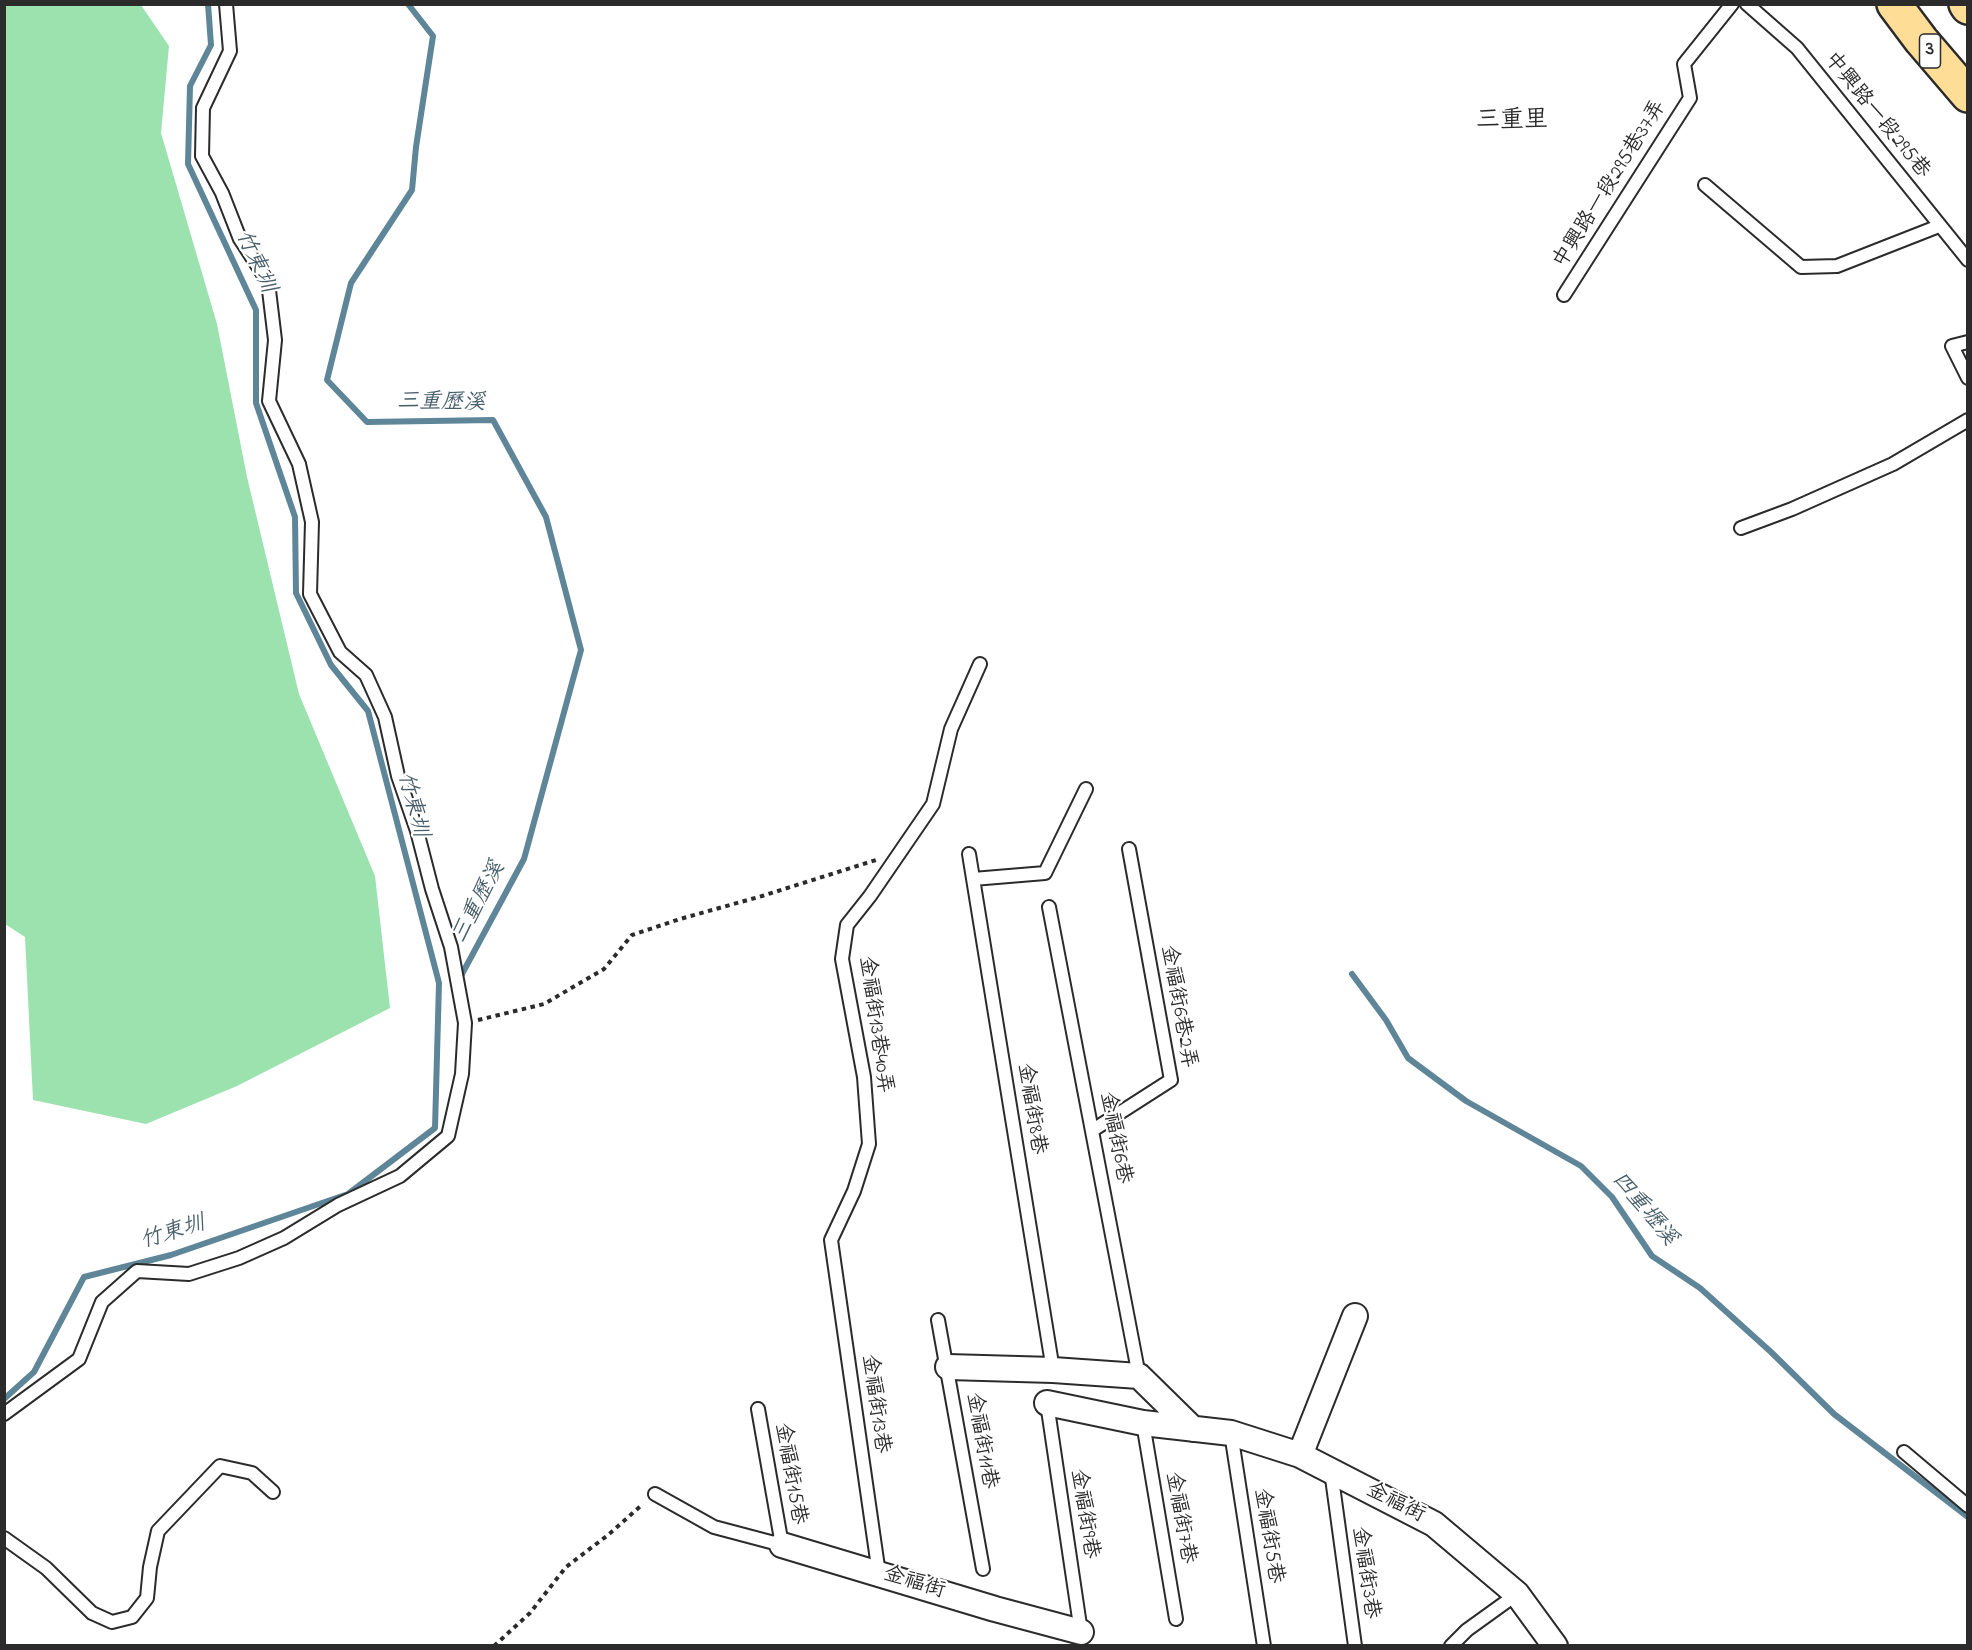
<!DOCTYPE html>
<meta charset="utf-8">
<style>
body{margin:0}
#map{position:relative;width:1972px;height:1650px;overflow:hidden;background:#fff;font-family:"Indie Flower",sans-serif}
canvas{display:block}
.frame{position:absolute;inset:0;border:6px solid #2b2b2b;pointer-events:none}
</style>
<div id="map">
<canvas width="1972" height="1650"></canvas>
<div class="frame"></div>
</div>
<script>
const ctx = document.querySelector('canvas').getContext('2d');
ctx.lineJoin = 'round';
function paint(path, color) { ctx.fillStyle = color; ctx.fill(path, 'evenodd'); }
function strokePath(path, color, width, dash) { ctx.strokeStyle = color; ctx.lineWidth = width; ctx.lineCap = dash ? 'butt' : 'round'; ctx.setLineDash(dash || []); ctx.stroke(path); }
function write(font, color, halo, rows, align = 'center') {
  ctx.font = font + ' "Indie Flower","LXGW WenKai TC",sans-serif'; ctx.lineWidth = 4.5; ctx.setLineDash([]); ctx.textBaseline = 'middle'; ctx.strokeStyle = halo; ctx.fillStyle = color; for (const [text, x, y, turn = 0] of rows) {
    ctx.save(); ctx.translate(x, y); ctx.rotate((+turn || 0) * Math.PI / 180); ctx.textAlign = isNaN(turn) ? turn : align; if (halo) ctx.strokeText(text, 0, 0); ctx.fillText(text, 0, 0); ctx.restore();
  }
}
paint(new Path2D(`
 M4,5H141L169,46L161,133L217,324L247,477L299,694L375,876L390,1008L237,1086L146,1124L33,1100L25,937L5,924Z`), '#9be2af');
strokePath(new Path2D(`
 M408,4L433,36L416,147L412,190L351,283L327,380L367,422L493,420L546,517L581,650L524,859L462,974
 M1352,974L1386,1020L1408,1058L1466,1101L1581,1166L1612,1197L1652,1256L1700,1288L1771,1352L1834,1414L1968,1517
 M4,1399L34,1372L84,1277L171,1255L348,1194L435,1128L439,983L368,711L331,665L296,593L295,517L256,403V310L188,164L190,86L211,45L208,4`), '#5e8698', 6);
const service = new Path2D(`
 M1747,4L1797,48L1968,260
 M1705,185L1801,267L1837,266L1939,226
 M1564,295L1690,98L1684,64L1732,4
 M1968,342L1952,346L1968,378
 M1741,528L1792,509L1893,464L1968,420
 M969,854L1053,1370
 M973,879L1045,873L1086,789
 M1049,907L1139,1376
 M1093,1130L1171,1080L1129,849
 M938,1320L983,1569
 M1047,1403L1081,1632
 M4,1414L79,1359L102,1302L137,1271L189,1274L239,1258L284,1238L338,1205L400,1176L448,1136L462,1074L465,1023L451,947L432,889L417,831L398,776L385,717L366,675L340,652L310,594L312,522L299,464L269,401L275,340L268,282L240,239L222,193L202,156L203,108L230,51L226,4
 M1143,1423L1176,1619
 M1231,1433L1264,1646
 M1904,1452L1968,1506
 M1331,1471L1355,1646
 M655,1494L714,1527L782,1545L758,1409
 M4,1538L46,1568L92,1613L112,1622L132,1617L147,1598L150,1567L158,1531L220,1466L252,1473L273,1492
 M879,1574L831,1240L854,1191L869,1144L864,1077L842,959L847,925L870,896L933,804L951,729L980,664
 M1451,1646L1467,1630L1517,1594`);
const minor = new Path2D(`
 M948,1367L1053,1370L1139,1376L1193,1429
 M1047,1403L1143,1423L1231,1433L1300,1455L1434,1524L1517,1594L1555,1646
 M1300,1455L1355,1316
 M782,1545L995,1609L1081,1632`);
const motorway = new Path2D(`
 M1894,4L1921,40L1968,95
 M1966,4L1968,7`);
strokePath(service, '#2b2b2b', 16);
strokePath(minor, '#2b2b2b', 28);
strokePath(motorway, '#2b2b2b', 38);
strokePath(new Path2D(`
 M478,1020L544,1004L604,969L632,935L680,919L762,896L876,860
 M494,1646L530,1613L566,1567L608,1535L643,1504`), '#2b2b2b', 4, [4.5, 4.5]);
strokePath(service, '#fff', 12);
strokePath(minor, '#fff', 24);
strokePath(motorway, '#fedd96', 33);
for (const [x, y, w] of [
 [1930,51,21]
]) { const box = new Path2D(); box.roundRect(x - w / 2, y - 17, w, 34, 4.5); ctx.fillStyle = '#fff'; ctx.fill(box); strokePath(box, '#2b2b2b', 1.5); }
write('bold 20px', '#2b2b2b', null, [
 ["3",1930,51]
]);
write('21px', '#2b2b2b', '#fff', [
 ["中興路一段295巷",1876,116,51],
 ["中興路一段295巷37弄",1611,185,-58],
 ["金福街6巷2弄",1177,1007,80],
 ["金福街13巷40弄",874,1025,82],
 ["金福街8巷",1030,1109,81],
 ["金福街6巷",1114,1138,79],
 ["金福街13巷",874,1404,82],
 ["金福街11巷",980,1441,80],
 ["金福街15巷",789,1474,80],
 ["金福街",1395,1504,27],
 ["金福街9巷",1083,1514,81],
 ["金福街7巷",1179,1518,80],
 ["金福街5巷",1267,1536,81],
 ["金福街3巷",1364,1573,82],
 ["金福街",914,1584,17]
]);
write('italic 22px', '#49606b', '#fff', [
 ["竹東圳",254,262,65],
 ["三重歷溪",441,404,1],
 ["竹東圳",411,805,75],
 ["三重歷溪",480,903,-62],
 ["四重壢溪",1643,1210,50],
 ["竹東圳",173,1234,-17]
]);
write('24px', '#2b2b2b', '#fff', [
 ["三重里",1512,122]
]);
</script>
